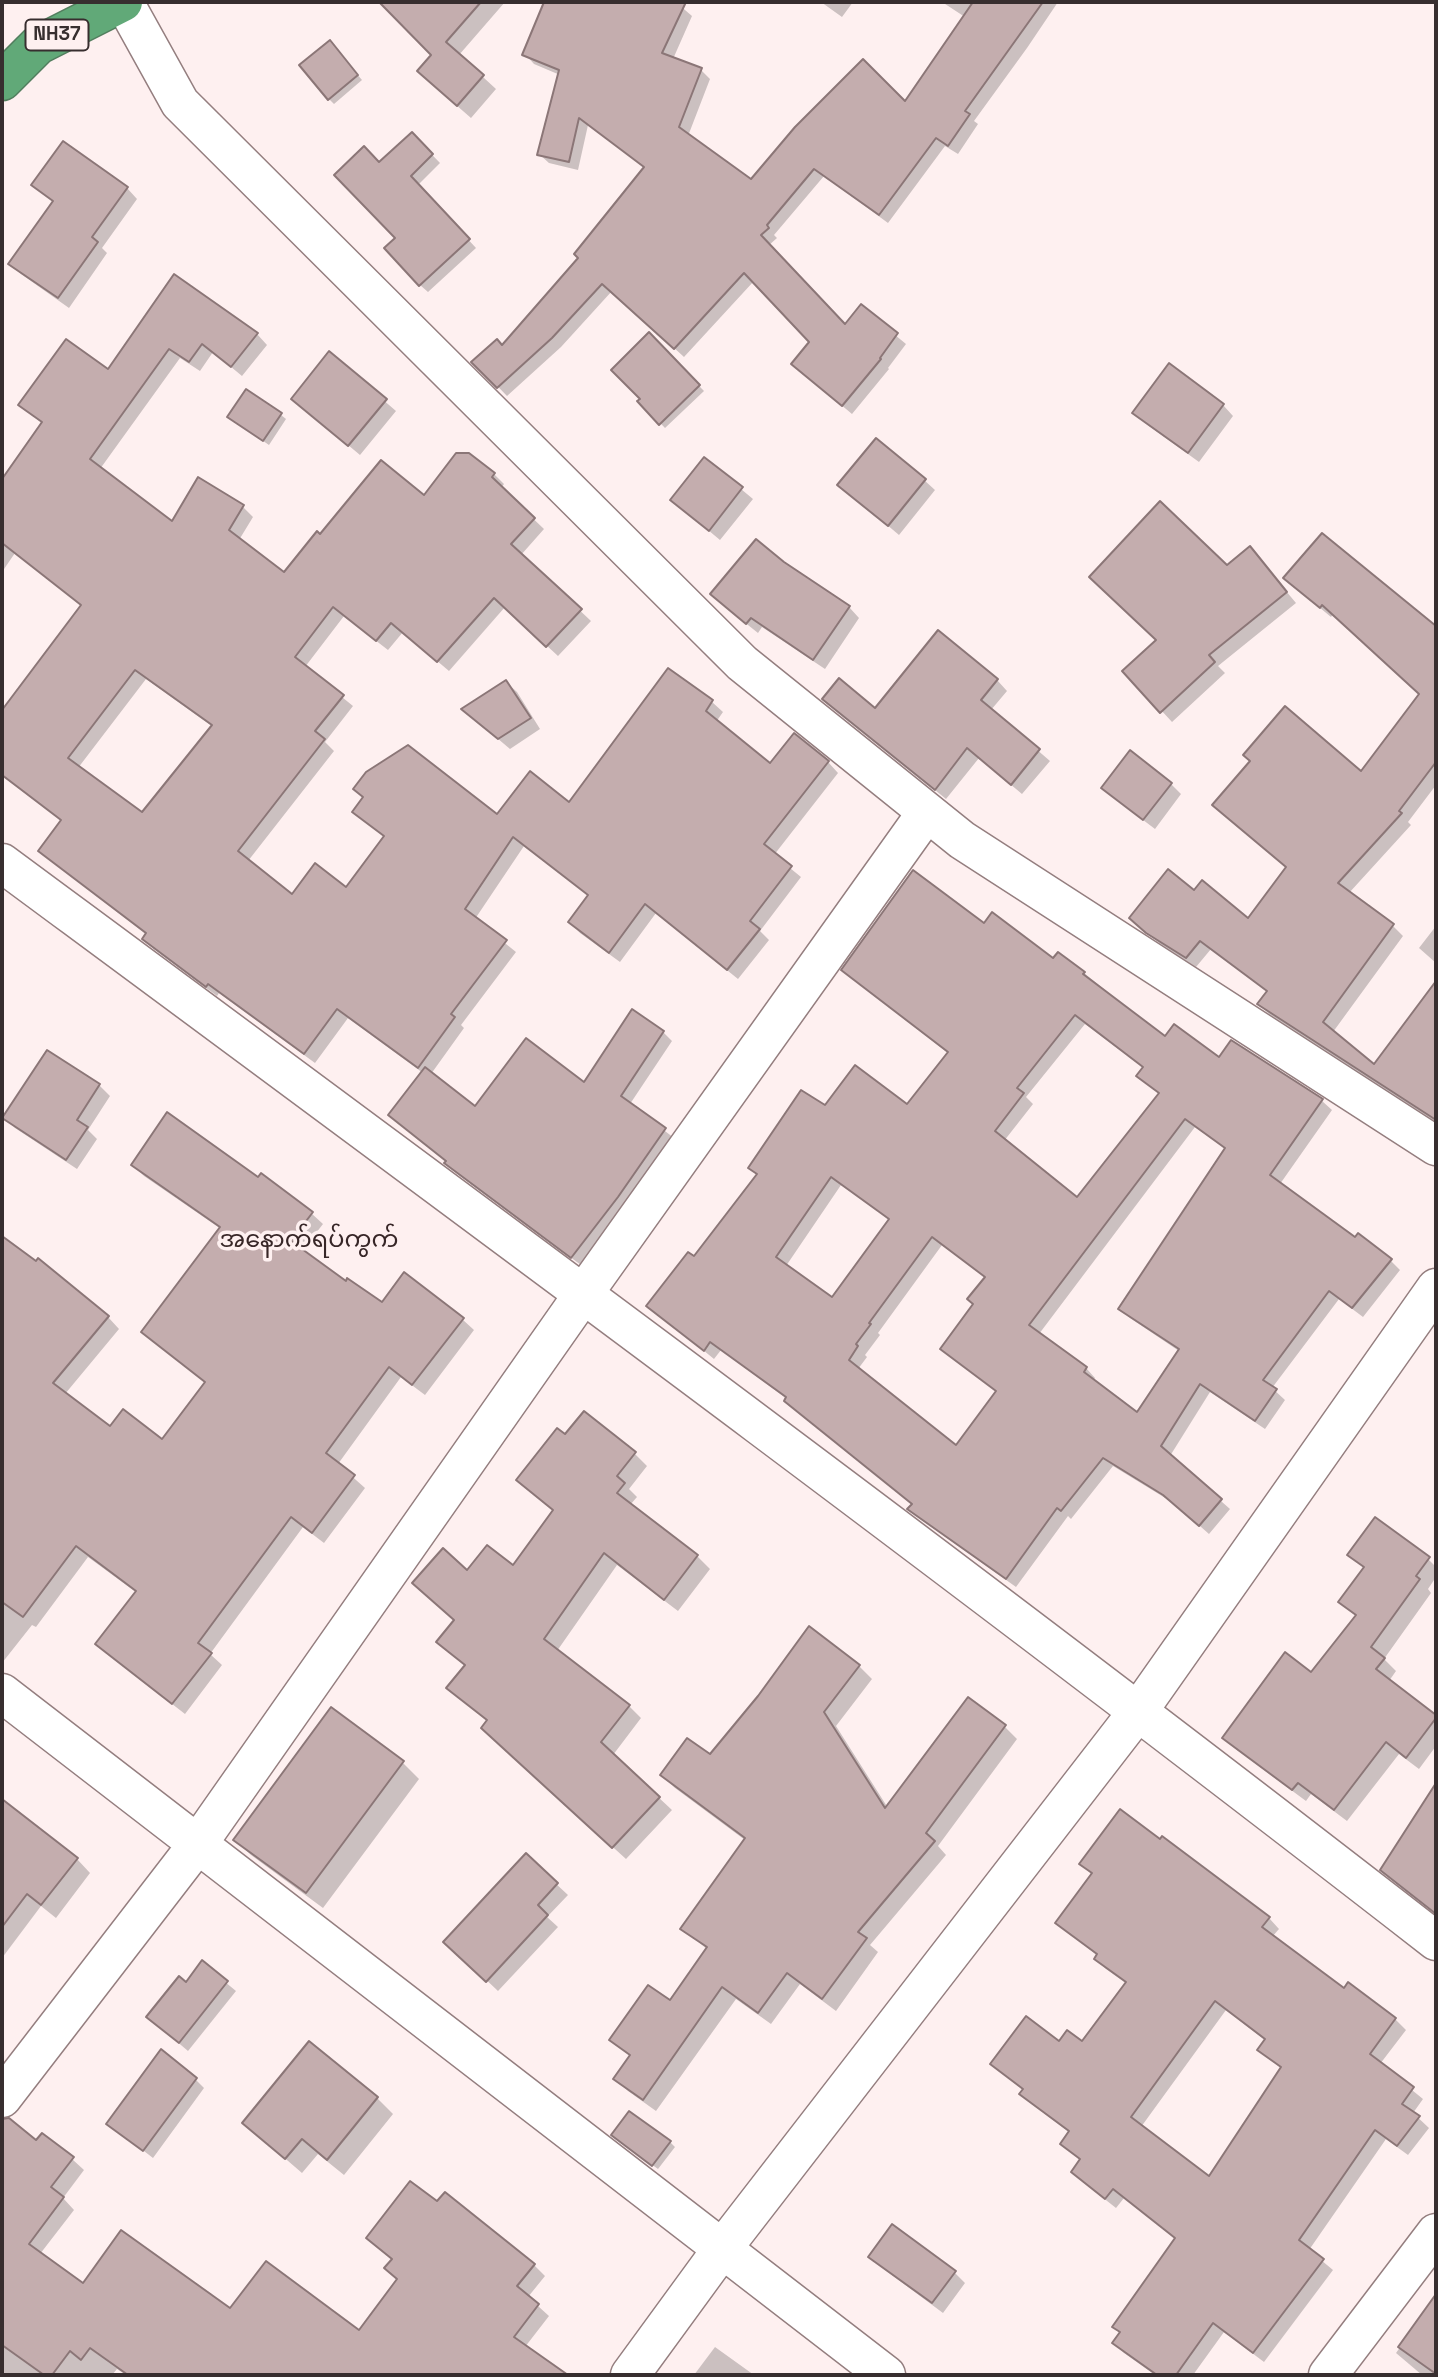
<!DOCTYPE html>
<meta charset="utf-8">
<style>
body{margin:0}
#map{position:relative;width:1438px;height:2377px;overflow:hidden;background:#fef0f0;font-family:"Space Grotesk",sans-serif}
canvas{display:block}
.frame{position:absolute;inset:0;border:4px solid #372e2f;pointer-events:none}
</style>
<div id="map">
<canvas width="1438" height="2377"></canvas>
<div class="frame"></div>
</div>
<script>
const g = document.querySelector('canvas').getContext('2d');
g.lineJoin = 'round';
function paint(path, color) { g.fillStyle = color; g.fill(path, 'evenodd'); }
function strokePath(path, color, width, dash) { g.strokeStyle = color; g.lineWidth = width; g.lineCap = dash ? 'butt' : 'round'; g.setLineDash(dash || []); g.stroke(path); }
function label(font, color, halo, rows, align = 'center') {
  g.font = font + ' "Space Grotesk","Noto Sans Myanmar",sans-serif'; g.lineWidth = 7; g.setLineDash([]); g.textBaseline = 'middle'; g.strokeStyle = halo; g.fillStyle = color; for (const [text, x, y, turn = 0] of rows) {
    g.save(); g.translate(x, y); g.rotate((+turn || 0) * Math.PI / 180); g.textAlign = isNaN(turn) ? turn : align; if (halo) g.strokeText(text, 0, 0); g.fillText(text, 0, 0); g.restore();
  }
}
const shadow = new Path2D(`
 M381,2h124l-46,53 37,34 -25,29 -39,-34 1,-29z
 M546,2h133l-1,2 14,12 -19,43 28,11 9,9 -22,57 63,46 155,-79 59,-86 -23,-15h116l-31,46 -53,73 4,3 -20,30 -13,-8 -57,77 -64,-47 -50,59 3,3 -9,8 77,81 16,-20 45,37 -18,24 1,1 -37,45 -49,-41 8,-31 -57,-61 -70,76 -72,-66 -51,56 -54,49 -33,-34 28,-15 79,-89 64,-90 -57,-43 -10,45 -29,-7 -10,-9 21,-79 -26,-11 -9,-10z
 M821,2h32l-11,15z
 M334,47l28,33 -28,24 -5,-5z
 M412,134l28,29 -22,22 58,63 -48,44 -8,-7 -40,-121z
 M34,185l93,3 10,11 -35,49 5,5 -38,55 -48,-34 -10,-10 43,-62z
 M175,276l82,58 10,11 -25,31 -29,-24 -13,19 -20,-13 -80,111 72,55 71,-17 10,10 -14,23 45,34 37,-38 173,-62 10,10 -3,4 43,41 -23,26 70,66 -33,35 -53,-49 -56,64 -46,-39 -15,18 -44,-34 -39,51 48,39 -28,36 9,9 -86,110 44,35 54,-7 39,-52 -31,-26 143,5 73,-12 99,-133 43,31 11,10 -7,10 55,43 57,-3 10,11 -64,82 27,22 -41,54 9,9 -31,39 -82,-66 -36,49 -40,-29 -10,-11 19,-26 -65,-50 -49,73 41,33 -55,73 3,3 -33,46 44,34 109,-23 79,-53 9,9 -42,63 44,34 -93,127 -126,-93 -8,-10 -57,-47 33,-42 -75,-55 -33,45 -96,-70 -2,3 -63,-47 -10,-10 3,-4 -96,-74 -11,-10 22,-30 -60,-45v-63l80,-107 -67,-53 -13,19v-90l41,-58 -23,-19 88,-34zM146,679l67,48 -71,88 -64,-47z
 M649,335l55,56 -39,37 -26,-27 3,-2z
 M330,354l66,57 -36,44 -67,-56z
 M1223,405l10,11 -34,46 -54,-39 -10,-10z
 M281,415l5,4 -17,26 -35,-24z
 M705,459l48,40 -33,41 -48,-40z
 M924,480l11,10 -36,45 -59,-50z
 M1322,535l114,94v156l-28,37 3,3 -62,68 44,33 10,10 -70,96 41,34 62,-82v138l-167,-108 -10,-10 9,-12 -57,-43 -15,18 -37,-24 -18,-15 53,-36 54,28 173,-225 -88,-81 -2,3 -35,-29z
 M1250,548l46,55 -78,63 7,7 -53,49 -47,-51 33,-31 69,-73z
 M783,564l66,43 10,11 -34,51 -63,-42 -4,6 -35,-28z
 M997,680l10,11 -16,19 59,51 -28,33 -43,-36 -33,41 -122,-100 51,12z
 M506,682l11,10 23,37 -30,20 -46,-39z
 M1171,784l10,10 -26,35 -41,-31z
 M984,926l100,47 82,66 53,20 13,-17 90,59 10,9 -52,74 75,56 35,20 10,10 -37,47 -24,-18 -67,89 13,12 -20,29 -55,-37 -40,64 60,53 -21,25 -34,-30 -62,-38 -42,53 -3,-3 -52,71 -97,-69 -10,-9 4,-4 -126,-106 -66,-49 -7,9 -65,-53 46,-47 63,-84 -8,-7 75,-60 83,-1 41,-53 -106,-84zM1085,1024l59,44 -5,8 22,19 -84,105 -73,-59 29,-37 -7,-7zM1195,1127l31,22 -106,160 10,9 49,33 -42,63 -44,-33 2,-3 -9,-10 -47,-34zM841,1185l49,35 -58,79 -46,-33zM942,1245l44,33 -11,27 -33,43 55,44 -41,55 -98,-78 9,-12 -2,-2 15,-20 -2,-2z
 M1436,926v37l-17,-15z
 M99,1085l11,11 -22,34 9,9 -20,30 -62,-41 -10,-10z
 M133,1165l125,14 53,34 12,11 -21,27 44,32 36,21 80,15 12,11 -49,65 -24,-18 -63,87 27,24 -41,55 -21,-16 -93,127 12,11 -37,49 -76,-59 -11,-11 39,-51 -49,-36 -52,70 -4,-2 -30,38v-137l17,-24 -17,-14v-250l106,79 11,12 -54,65 46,34 51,13 44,-58 -63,-51 78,-103 -77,-53z
 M565,1436l69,17 13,13 -18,23 8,8 -7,8 67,51 13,13 -32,42 -61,-46 -60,86 72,55 12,12 -28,37 59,55 -46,49 -131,-119 -7,-18 -40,-34 18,-22 -28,-24 18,-22 12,-48 45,-5 42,-55 -37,-32z
 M1350,1555l78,4 8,8v10l-8,12 3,4 -47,66 12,12 -7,10 47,36v29l-17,23 -20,-15 -52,67 -36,-27 -5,7 -69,-51 -13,-13 88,-63 45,-57 -17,-15 25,-33z
 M859,1666l13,13 -36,47 52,82 116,-82 13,13 -79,107 8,9 -76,90 8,7 -42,59 -36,-27 -29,40 -35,-25 -80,112 -28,-20 -12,-12 15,-22 -20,-17 59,-37 38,-53 -25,-21 62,-89 -70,-52 -13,-13 49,-18z
 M332,1710l71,53 16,16 -96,129 -72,-53 -16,-15z
 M1431,1794l5,3v116l-45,-35z
 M2,1802l75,57 13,14 -34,45 -15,-12 -39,52z
 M526,1856l42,39 -21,22 11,10 -60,64 -52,-49z
 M1082,1864l187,54 10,11 -7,8 72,53 4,-5 47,34 11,11 -26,34 43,35 -10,14 16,15 -21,27 -22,-16 -77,111 24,20 -69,92 -40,-30 -31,43h-38l-31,-22 -10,-10 7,-9 -7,-7 62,-88 -52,-41 -8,10 -33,-26 -10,-10 8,-11 -19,-17 8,-11 -38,-29 -10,-10 2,-3 -32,-27 67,-21h23l45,-59 -21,-15 -10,-10 2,-3 -41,-33 35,-48zM1226,2010l40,31 -7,9 23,19 -72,109 -69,-51z
 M202,1963l34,28 -48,60 -40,-34 38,-33z
 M309,2043l68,55 16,16 -49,61 -26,-21 -16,19 -58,-50z
 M196,2080l8,8 -51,70 -44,-34z
 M13,2124l24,19 35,16 12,11 -21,28 11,12 -34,44 44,32 275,47 40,-53 -6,-20 -25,-22 70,-34 96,61 11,11 -17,21 21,19 -24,31 27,22 -5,6h-421l-9,-6 -5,6h-110v-237z
 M618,2140l52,2 5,5 -17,22z
 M870,2257l85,16 10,10 -22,30 -62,-46z
 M1436,2297v78h-14l-26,-22z
 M715,2347l39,28h-60z`);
const building = new Path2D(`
 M379,2h102l-35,40 38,33 -27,31 -40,-35 14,-16z
 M544,2h142l-24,51 40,15 -23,59 72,52 44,-52 68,-68 42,42 68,-99h70l-78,109 5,3 -22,32 -12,-8 -57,77 -65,-46 -47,56 2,3 -8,7 84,89 16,-20 37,29 -18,25 1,1 -39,47 -51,-42 18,-22 -65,-69 -70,76 -72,-65 -50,54 -55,50 -26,-26 26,-23 5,6 76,-87 -4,-4 70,-87 -65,-49 -10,44 -32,-7 22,-85 -37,-15z
 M330,40l28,35 -30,25 -29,-35z
 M412,132l21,22 -22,22 59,63 -51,47 -35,-38 11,-10 -61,-63 30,-29 15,16z
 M63,141l65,46 -36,50 6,5 -40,56 -50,-34 45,-63 -22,-16z
 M174,274l84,59 -27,34 -29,-23 -13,18 -20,-13 -79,110 82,62 26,-44 46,28 -15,25 55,42 33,-41 3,3 61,-74 43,35 32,-42h13l26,20 -3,4 43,41 -24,26 71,65 -36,38 -52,-49 -57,64 -46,-39 -15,18 -43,-34 -38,50 49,38 -29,36 10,8 -87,112 54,43 23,-31 31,24 38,-51 -32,-24 11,-15 -10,-8 13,-17 42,-27 89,69 33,-43 39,31 99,-134 45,32 -7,11 64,52 24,-30 35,28 -65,83 28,22 -42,55 10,8 -33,41 -82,-66 -36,49 -41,-31 20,-27 -75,-58 -48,72 42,31 -56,74 4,3 -37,51 -81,-59 -33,45 -96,-70 -2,3 -64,-48 4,-6 -108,-82 23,-31 -59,-45v-65l79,-105 -79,-62v-64l40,-57 -24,-17 48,-66 42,30zM135,670l77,55 -70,87 -74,-54z
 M649,332l51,53 -41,40 -22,-24 3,-2 -29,-29z
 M329,351l58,48 -39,47 -57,-47z
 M1169,363l55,41 -36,49 -56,-40z
 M246,389l36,24 -19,28 -36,-24z
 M876,438l50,41 -38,47 -51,-41z
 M704,457l39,30 -34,44 -39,-31z
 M1160,501l67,64 23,-19 37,46 -78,63 6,7 -55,51 -38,-42 34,-31 -67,-63z
 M1322,533l114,93v136l-37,49 3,2 -64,70 56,41 -71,98 51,42 62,-83v139l-179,-116 10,-13 -67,-50 -14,17 -40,-25 -17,-15 39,-49 26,21 8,-10 46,38 38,-51 -74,-62 38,-44 -7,-6 42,-49 76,65 58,-77 -97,-89 -2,3 -37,-30z
 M756,539l28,23 66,44 -37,54 -62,-42 -5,6 -36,-30z
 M938,630l60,49 -17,21 59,49 -29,36 -44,-37 -32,42 -113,-91 17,-21 36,30z
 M506,680l25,38 -33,21 -37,-30z
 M1130,750l42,33 -29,37 -42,-32z
 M913,870l71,53 8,-11 61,46 5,-6 27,20 -2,2 82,62 9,-12 45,33 12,-17 92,59 -53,76 85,62 3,-4 34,26 -40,49 -23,-17 -66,89 14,9 -22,32 -55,-37 -39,62 61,53 -23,27 -36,-31 -60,-37 -42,53 -4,-3 -51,71 -99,-70 5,-5 -128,-103 2,-4 -76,-55 -6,9 -58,-45 42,-54 6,4 63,-82 -9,-6 53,-78 24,15 30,-40 52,39 41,-52 -107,-82zM1075,1015l68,52 -7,9 23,17 -82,104 -82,-66 29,-38 -7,-5zM1185,1119l40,29 -107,161 61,40 -42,63 -53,-40 3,-5 -58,-42zM831,1177l58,42 -57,78 -56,-40zM932,1237l53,40 -18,22 6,5 -33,45 56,42 -40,54 -107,-85 9,-14 -2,-2 15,-20 -2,-1z
 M632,1009l32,22 -43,65 45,32 -48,69 -47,61 -127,-95 2,-2 -58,-46 37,-48 50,39 51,-68 58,44z
 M47,1050l53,34 -23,36 11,7 -22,33 -64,-42z
 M167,1112l91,65 3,-4 52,39 -22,29 55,40 1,-3 35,24 22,-30 60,46 -52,67 -23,-18 -63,86 29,22 -43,58 -21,-16 -93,126 14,10 -40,51 -77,-60 41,-53 -60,-45 -53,71 -21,-15v-366l34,25 2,-3 71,58 -56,67 57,43 13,-17 39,30 43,-57 -64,-50 79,-105 -89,-62z
 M584,1411l52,41 -19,24 8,7 -8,10 81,62 -34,45 -60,-47 -60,86 86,66 -29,37 59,55 -48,51 -131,-120 6,-8 -41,-32 19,-23 -29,-23 18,-22 -42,-37 31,-35 24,22 20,-25 26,20 40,-55 -37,-30 41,-52 8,6z
 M1375,1517l55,40 -14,19 4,3 -49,68 14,11 -9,11 60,46v3l-30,40 -20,-16 -52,68 -36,-27 -6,7 -70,-52 63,-86 26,20 45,-57 -18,-13 26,-35 -17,-12z
 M809,1626l51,39 -36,47 61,96 83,-111 38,28 -80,108 9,8 -77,91 9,6 -45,61 -35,-26 -29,40 -36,-26 -79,113 -30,-21 17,-24 -21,-15 39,-55 22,15 37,-53 -27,-18 65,-91 -85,-63 27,-37 23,16 48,-58z
 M331,1707l73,54 -98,132 -73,-53z
 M1436,1783v131l-56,-44z
 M2,1799l76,59 -37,47 -14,-11 -25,33z
 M1120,1809l40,30 2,-3 108,81 -8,10 82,61 4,-6 48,36 -26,36 44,33 -12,17 18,12 -23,30 -22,-16 -76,110 25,19 -71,94 -40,-30 -37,52h-19l-45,-32 8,-11 -8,-5 63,-89 -62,-49 -8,10 -34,-27 9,-13 -20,-15 9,-13 -50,-37 4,-5 -33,-25 36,-48 33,25 8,-11 15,11 44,-59 -32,-23 3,-5 -42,-31 37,-50 -13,-9zM1215,2001l50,38 -8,11 24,17 -72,109 -78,-59z
 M526,1853l32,30 -20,22 10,10 -62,67 -43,-40z
 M202,1960l26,21 -49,62 -33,-26 33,-41 7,6z
 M309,2041l69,56 -51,63 -25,-21 -17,20 -43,-36z
 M161,2049l36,29 -54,73 -37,-27z
 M629,2111l42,30 -19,25 -41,-31z
 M9,2118l27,22 6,-7 32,24 -23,30 13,10 -35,47 54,39 38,-53 109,78 36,-47 93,69 38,-51 -13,-11 8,-9 -26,-21 44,-57 27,20 8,-9 90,72 -18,22 22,18 -25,33 54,38h-440l-38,-27 -9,12 -11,-9 -18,24h-8l-42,-30v-226z
 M892,2224l64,47 -24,32 -64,-46z
 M1436,2294v80l-38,-27z`);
const minor = new Path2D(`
 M124,2l56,101 562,560 220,177 474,306
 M2,863c481,356 962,711 1434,1078
 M2,1693l884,682
 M2,2098l195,-253 387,-552 343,-481
 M630,2375l92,-126 417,-539 297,-422
 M1328,2375l108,-142`);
const highway = new Path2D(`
 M2,81l36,-36 85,-43`);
const shields = [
 [57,35,63]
];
const shieldNames = [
 ["NH37",57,35]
];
const quarterNames = [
 ["အနောက်ရပ်ကွက်",309,1240]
];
paint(shadow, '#0003');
paint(building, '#c4adae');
strokePath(building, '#8b7677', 2);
strokePath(minor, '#947e7f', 41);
strokePath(highway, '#527e5e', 41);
strokePath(minor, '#fff', 38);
strokePath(highway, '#61a978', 38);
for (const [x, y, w] of shields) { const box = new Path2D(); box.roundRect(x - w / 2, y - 15.5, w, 31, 5); g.fillStyle = '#fef0f0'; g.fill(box); strokePath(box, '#372e2f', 2); }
label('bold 19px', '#372e2f', null, shieldNames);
label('24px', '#372627', '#fef0f0', quarterNames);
</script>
